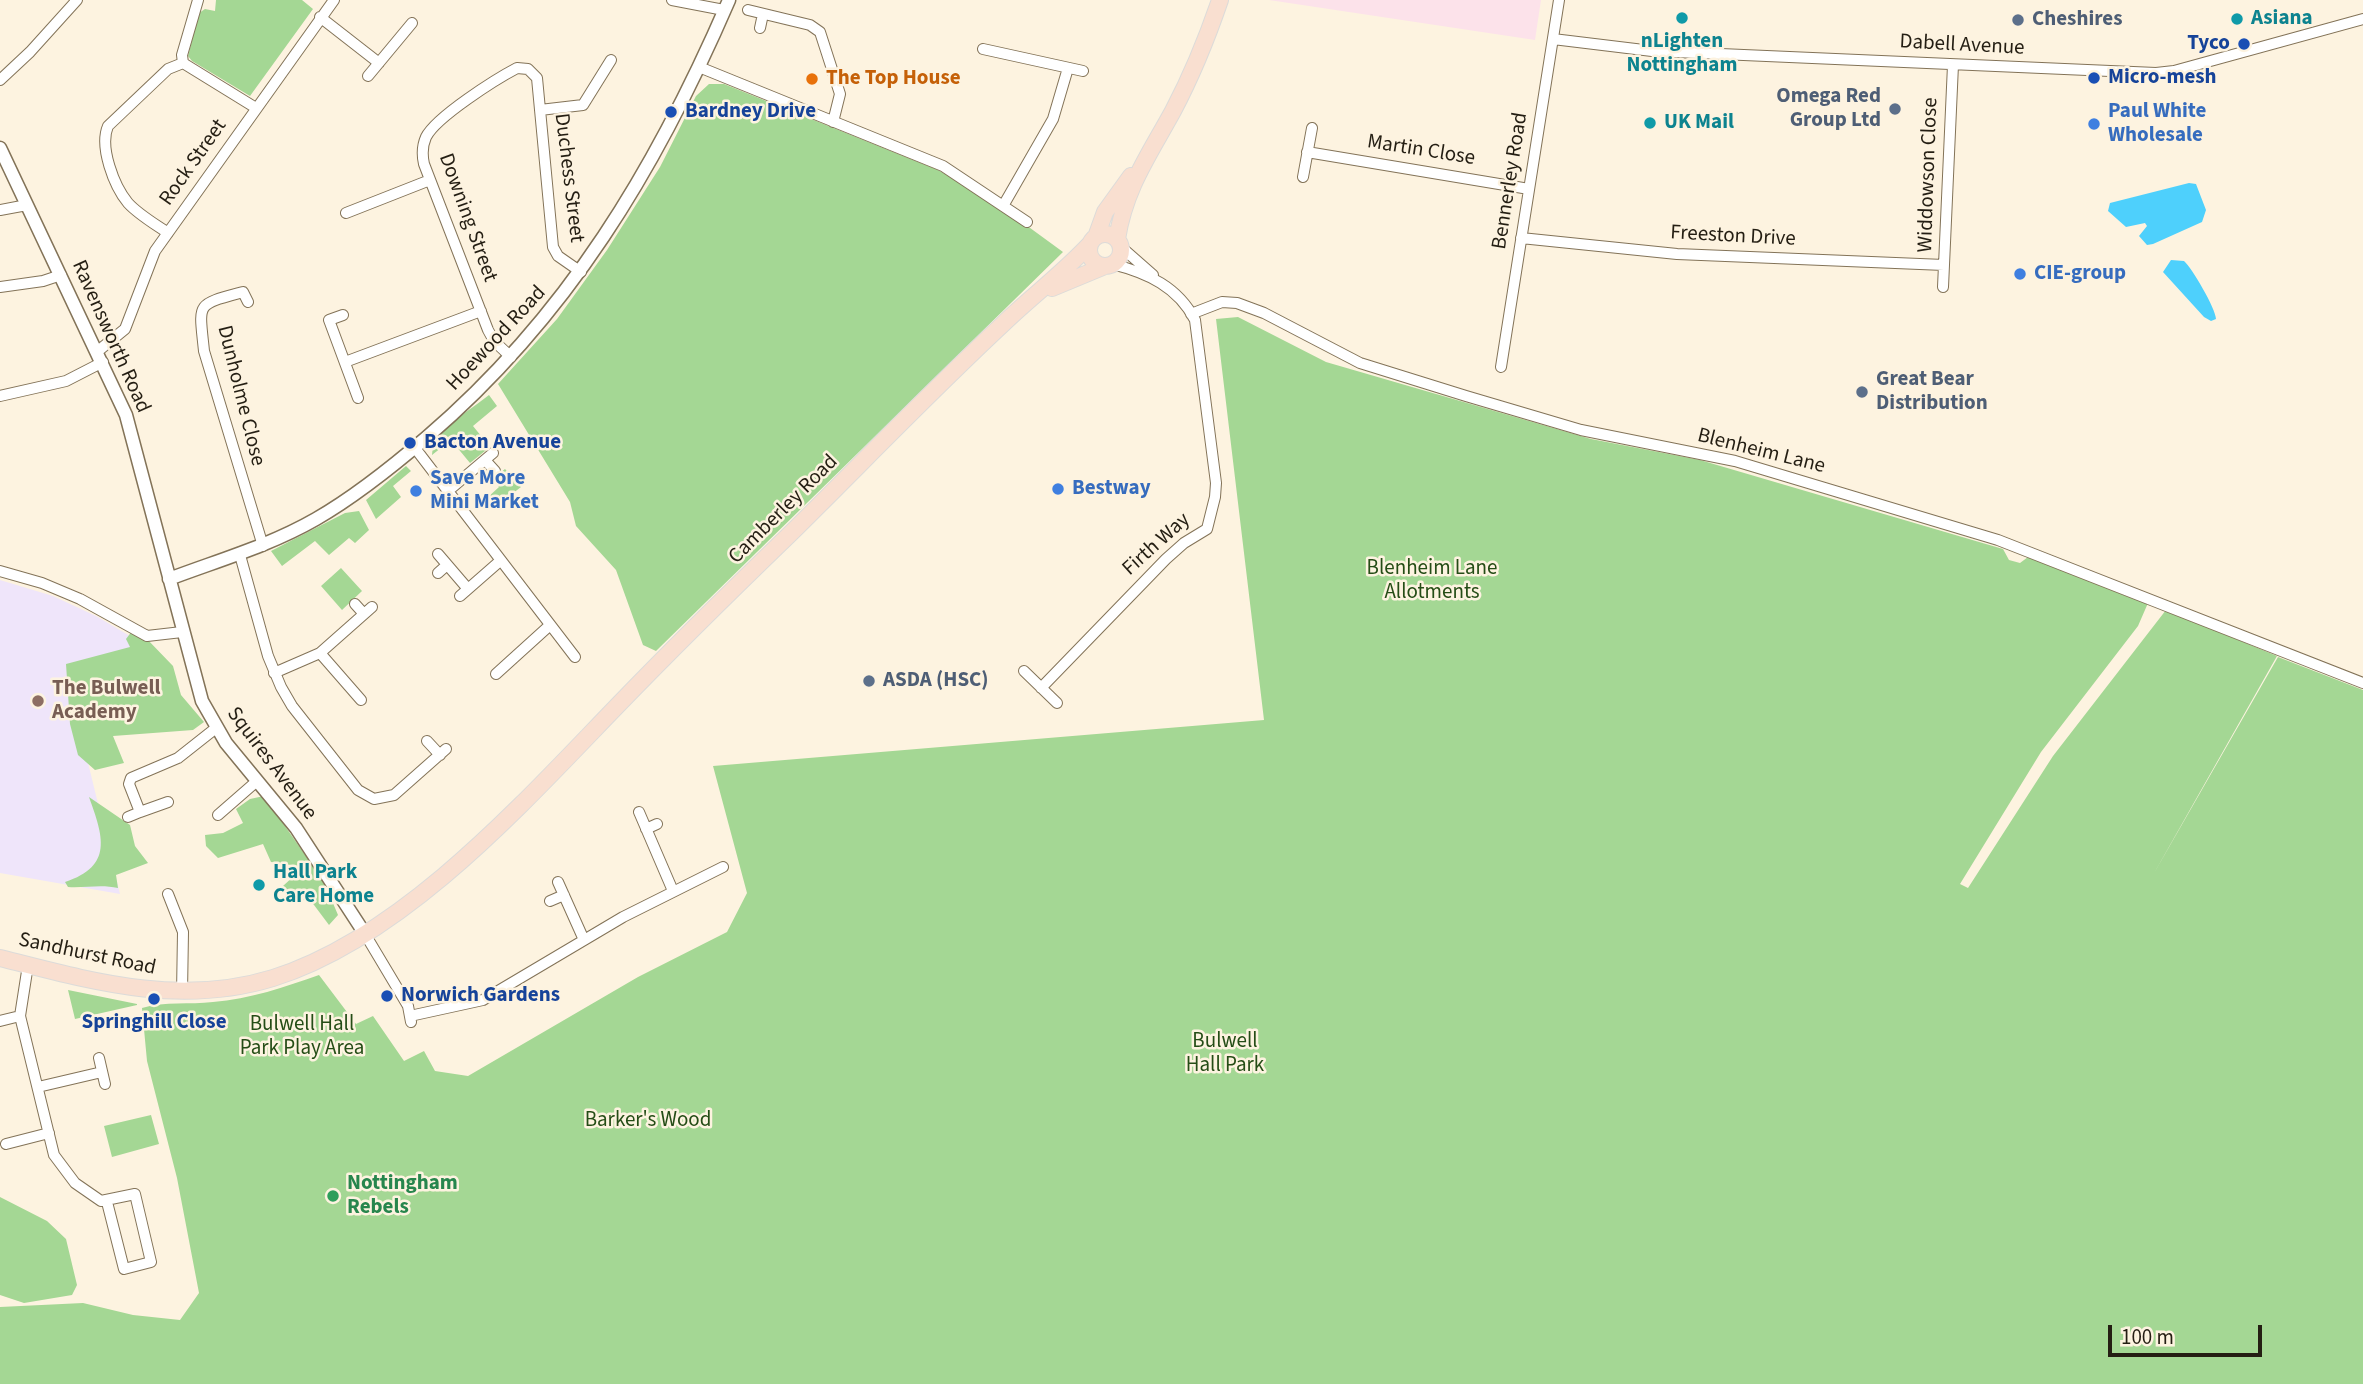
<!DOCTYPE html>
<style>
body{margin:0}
#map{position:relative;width:2363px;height:1384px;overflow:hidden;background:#fdf3e0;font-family:"Source Sans 3",sans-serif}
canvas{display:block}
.scale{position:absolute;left:2108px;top:1325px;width:154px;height:32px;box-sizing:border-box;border:4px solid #241e13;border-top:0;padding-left:9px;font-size:21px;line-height:24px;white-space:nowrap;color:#241e13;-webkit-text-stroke:5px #fdf3e0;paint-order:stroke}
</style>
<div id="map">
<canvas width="2363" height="1384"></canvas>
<div class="scale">100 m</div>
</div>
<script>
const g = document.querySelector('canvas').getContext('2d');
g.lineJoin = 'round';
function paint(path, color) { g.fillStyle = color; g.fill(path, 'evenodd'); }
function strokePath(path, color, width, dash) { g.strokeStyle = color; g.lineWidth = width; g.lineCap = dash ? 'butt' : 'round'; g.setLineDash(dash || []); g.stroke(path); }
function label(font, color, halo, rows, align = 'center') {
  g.font = font + ' "Source Sans 3",sans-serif'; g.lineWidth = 5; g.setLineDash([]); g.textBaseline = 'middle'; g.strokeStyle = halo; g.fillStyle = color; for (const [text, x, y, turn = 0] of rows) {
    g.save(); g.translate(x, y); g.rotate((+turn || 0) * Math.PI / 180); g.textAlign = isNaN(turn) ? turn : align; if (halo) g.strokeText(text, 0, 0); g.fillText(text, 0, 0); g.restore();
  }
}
const commercial = new Path2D(`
 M1269,0h272l-6,40z`);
const education = new Path2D(`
 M0,580l53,16 43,20 34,20 21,16 -69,86 38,156 -120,-21z`);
const green = new Path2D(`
 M216,0h86l11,9 -63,87 -58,-35 -4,-5 11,-43 6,-4 10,2z
 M709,84h15l214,86 62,36 63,46 -407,399 -13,-6 -27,-75 -40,-44 -6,-24 -72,-118 59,-65 50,-69 53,-83 36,-71z
 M1238,317l88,45 265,77 109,21 303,89 6,11 11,3 8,-6 120,46 -10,23 -97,126 -81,132 8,4 85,-132 113,-146 111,46 -124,219 125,-218 85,33v694h-2363v-77l83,-4 50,12 47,5 19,-27 -22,-115 -30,-117 -5,-53c24,-7 47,-3 71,-6 37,-3 72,-15 106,-27l37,49 17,-8 31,45 20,-10 11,20 33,5 170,-99 89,-45 20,-39 -34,-127 551,-46 -48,-401z
 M489,395l8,11 -24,20 17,21 -20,16 -19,-23 -19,15c1,-25 39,-45 57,-60z
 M406,466l5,5 -18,15 8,11 -25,22 -10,-19z
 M505,469l16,18 -26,20 -8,-9 12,-11 -6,-8z
 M359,511l10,19 -14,13 -6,-5 -20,17 -14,-14 -33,25 -11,-15 74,-38z
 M341,568l21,23 -20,19 -21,-24z
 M132,631l14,7 27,28 8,29 23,27 -11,8 -80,6 11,27 -29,7 -17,-15 -8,-31 -4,-60 64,-17 -4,-8z
 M264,796l60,86 14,33 -9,10 -18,-24 -16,-2 -12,-13 12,-11 -4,-10 -20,-3 -8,-18 -45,14 -12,-12 -1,-11 18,-2 20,-10 -7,-14 14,-10z
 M89,797l41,28 5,21 13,17 -32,12 2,13c-17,-4 -32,0 -50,-1l-3,-5c49,-16 38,-46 24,-85z
 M68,990l69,14v1l-62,14z
 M151,1115l8,29 -47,13 -8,-31z
 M0,1197l47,24 19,18 11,46 -5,10 -48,8 -24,-8z`);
const water = new Path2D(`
 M2189,183l7,1 10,26 -4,12 -49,22 -6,1 -8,-9 8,-10 -2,-3 -19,4 -18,-16 2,-8z
 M2171,260l13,1c8,7 32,48 32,58l-5,2 -7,-4 -41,-45z`);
const minor = new Path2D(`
 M672,0l52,10
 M748,10l62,15 10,7 20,62 -7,28
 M320,17l59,46
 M760,28l3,-14
 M1553,39l99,12 504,22 18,-2 189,-52
 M983,49l100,22
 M183,63l-1,-8 16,-55
 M699,67l244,99 84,56
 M368,76l44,-53
 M0,80l30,-28 47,-52
 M540,110l43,-5 28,-45
 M1307,152l222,37
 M1303,177l9,-49
 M1003,206l50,-87 15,-51
 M0,210l27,-5
 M346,213l84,-33
 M168,233c-13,-9 -29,-18 -40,-30 -14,-17 -29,-56 -20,-77l60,-57 15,-6 73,45
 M1521,238l156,16 267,11
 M1120,246l33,29
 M0,287l43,-6 18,-6
 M1943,287l10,-222
 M248,302l-5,-10c-48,13 -44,10 -39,59l59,195
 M1191,314l31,-12 15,1 27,10 96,50 106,33 115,34 154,31 263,79 365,143
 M343,315l-14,5 29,78
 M98,351l27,-22 30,-78 179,-251
 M511,357l-17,-16 -6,-11 -64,-166c-2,-9 -2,-18 2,-27 10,-20 70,-58 91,-69l11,1 9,9 16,169 5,9 23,16
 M345,362l136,-51
 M1501,367l58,-367
 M0,396l66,-15 37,-19
 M415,448l160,209
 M485,460l10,11
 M448,491l45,-38
 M438,554l30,35
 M240,555l28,101 13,31 11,19 66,84 16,9 20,-4 52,-46
 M0,571l42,12 38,16 67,37 35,-4
 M438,573l9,-8
 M460,596l40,-35
 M355,604l9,10
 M320,653l41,47
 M1024,671l33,32
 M274,673l46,-20 52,-46
 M496,674l53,-48
 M1041,688l125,-129 18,-16 23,-14 8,-32 1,-14 -21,-163c-17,-33 -47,-47 -83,-56
 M427,741l13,14
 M168,802l-28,10 -11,-28 2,-6 47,-20 38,-30
 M639,812l34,79
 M218,815l39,-34
 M128,817l12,-5
 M646,829l11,-5
 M558,882l26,58
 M168,894l15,38 -1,61
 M550,901l14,-6
 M365,934l43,72 3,16
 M28,965l-8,51 34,139 21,28 26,18 34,-7 16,68 -27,7 -17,-67
 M410,1016l73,-16 140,-83 100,-50
 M0,1021l20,-5
 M99,1058l6,26
 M38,1087l64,-15
 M6,1144l43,-11`);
const tertiary = new Path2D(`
 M0,148l126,267 76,286 24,42 70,85 69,106
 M169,579c50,-19 100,-33 147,-60 40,-23 76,-52 111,-82 141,-121 229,-268 302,-437`);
const primary = new Path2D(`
 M1089 250a16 16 0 1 1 32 0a16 16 0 1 1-32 0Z
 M1096,237l9,-25 26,-36
 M1117,239c8,-51 32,-84 56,-128 19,-36 34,-73 47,-111
 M1052,288l53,-22
 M0,958c91,23 179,49 273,20 131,-41 251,-176 345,-273 56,-58 114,-115 172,-171 71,-70 140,-142 213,-210 28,-27 60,-51 87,-80`);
const markers = [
 [1682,18,7,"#0f9aa8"],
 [2237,19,7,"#0f9aa8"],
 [2018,20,7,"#5c6f8a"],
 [2244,44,7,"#1a4fb4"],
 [2094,78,7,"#1a4fb4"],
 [812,79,7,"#e8710a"],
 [1895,109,7,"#5c6f8a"],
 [671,112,7,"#1a4fb4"],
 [1650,123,7,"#0f9aa8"],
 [2094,124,7,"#3f7fe0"],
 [2020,274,7,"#3f7fe0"],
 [1862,392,7,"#5c6f8a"],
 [410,443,7,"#1a4fb4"],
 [1058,489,7,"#3f7fe0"],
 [416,491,7,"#3f7fe0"],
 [869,681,7,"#5c6f8a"],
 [38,701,7,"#8d6e63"],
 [259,885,7,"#0f9aa8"],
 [387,996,7,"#1a4fb4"],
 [154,999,7,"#1a4fb4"],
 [333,1196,7,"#2e9e5b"]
];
const cultureNames = [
 ["Asiana",2251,19],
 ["nLighten",1682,42,"center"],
 ["Nottingham",1682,66,"center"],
 ["UK Mail",1664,123],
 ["Hall Park",273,873],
 ["Care Home",273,897]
];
const serviceNames = [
 ["Cheshires",2032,20],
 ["Omega Red",1881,97,"right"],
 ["Group Ltd",1881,121,"right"],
 ["Great Bear",1876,380],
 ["Distribution",1876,404],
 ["ASDA (HSC)",883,681]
];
const transitNames = [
 ["Tyco",2230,44,"right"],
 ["Micro-mesh",2108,78],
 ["Bardney Drive",685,112],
 ["Bacton Avenue",424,443],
 ["Norwich Gardens",401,996],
 ["Springhill Close",154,1023,"center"]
];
const streetNames = [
 ["Dabell Avenue",1962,46,3],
 ["Martin Close",1421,151,9],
 ["Rock Street",194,163,-55],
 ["Widdowson Close",1929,175,-88],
 ["Duchess Street",568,178,83],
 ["Bennerley Road",1511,181,-81],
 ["Downing Street",467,218,70],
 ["Freeston Drive",1733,237,3],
 ["Ravensworth Road",110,337,66],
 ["Hoewood Road",497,339,-47],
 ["Dunholme Close",240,396,76],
 ["Blenheim Lane",1761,452,14],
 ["Camberley Road",784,510,-45],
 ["Firth Way",1157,545,-42],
 ["Squires Avenue",271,764,53],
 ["Sandhurst Road",87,955,12]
];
const foodNames = [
 ["The Top House",826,79]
];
const shopNames = [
 ["Paul White",2108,112],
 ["Wholesale",2108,136],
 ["CIE-group",2034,274],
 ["Save More",430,479],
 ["Mini Market",430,503],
 ["Bestway",1072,489]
];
const parkNames = [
 ["Blenheim Lane",1432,569],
 ["Allotments",1432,593],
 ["Bulwell Hall",302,1025],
 ["Park Play Area",302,1049],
 ["Bulwell",1225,1042],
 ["Hall Park",1225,1066],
 ["Barker's Wood",648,1121]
];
const educationNames = [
 ["The Bulwell",52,689],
 ["Academy",52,713]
];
const leisureNames = [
 ["Nottingham",347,1184],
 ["Rebels",347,1208]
];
paint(commercial, '#fce2ea');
paint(education, '#efe5fa');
paint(green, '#a4d794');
paint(water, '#4ed0fc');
strokePath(minor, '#837358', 12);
strokePath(tertiary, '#837358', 15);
strokePath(primary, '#dcdbd9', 18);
strokePath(minor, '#fff', 10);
strokePath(tertiary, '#fff', 12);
strokePath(primary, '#f9dfd0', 16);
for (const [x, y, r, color] of markers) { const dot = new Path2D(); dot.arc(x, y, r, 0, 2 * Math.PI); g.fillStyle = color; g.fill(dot); strokePath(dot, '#fdf3e0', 2.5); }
label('bold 21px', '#0d838f', '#fdf3e0', cultureNames, 'left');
label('bold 21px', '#4e5e75', '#fdf3e0', serviceNames, 'left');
label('bold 21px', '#164399', '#fdf3e0', transitNames, 'left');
label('21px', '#241e13', '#fdf3e0', streetNames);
label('bold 21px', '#c56008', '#fdf3e0', foodNames, 'left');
label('bold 21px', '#366cbe', '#fdf3e0', shopNames, 'left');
label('21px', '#254d16', '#fdf3e0', parkNames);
label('bold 21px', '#785e54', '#fdf3e0', educationNames, 'left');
label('bold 21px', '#27864d', '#fdf3e0', leisureNames, 'left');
</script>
